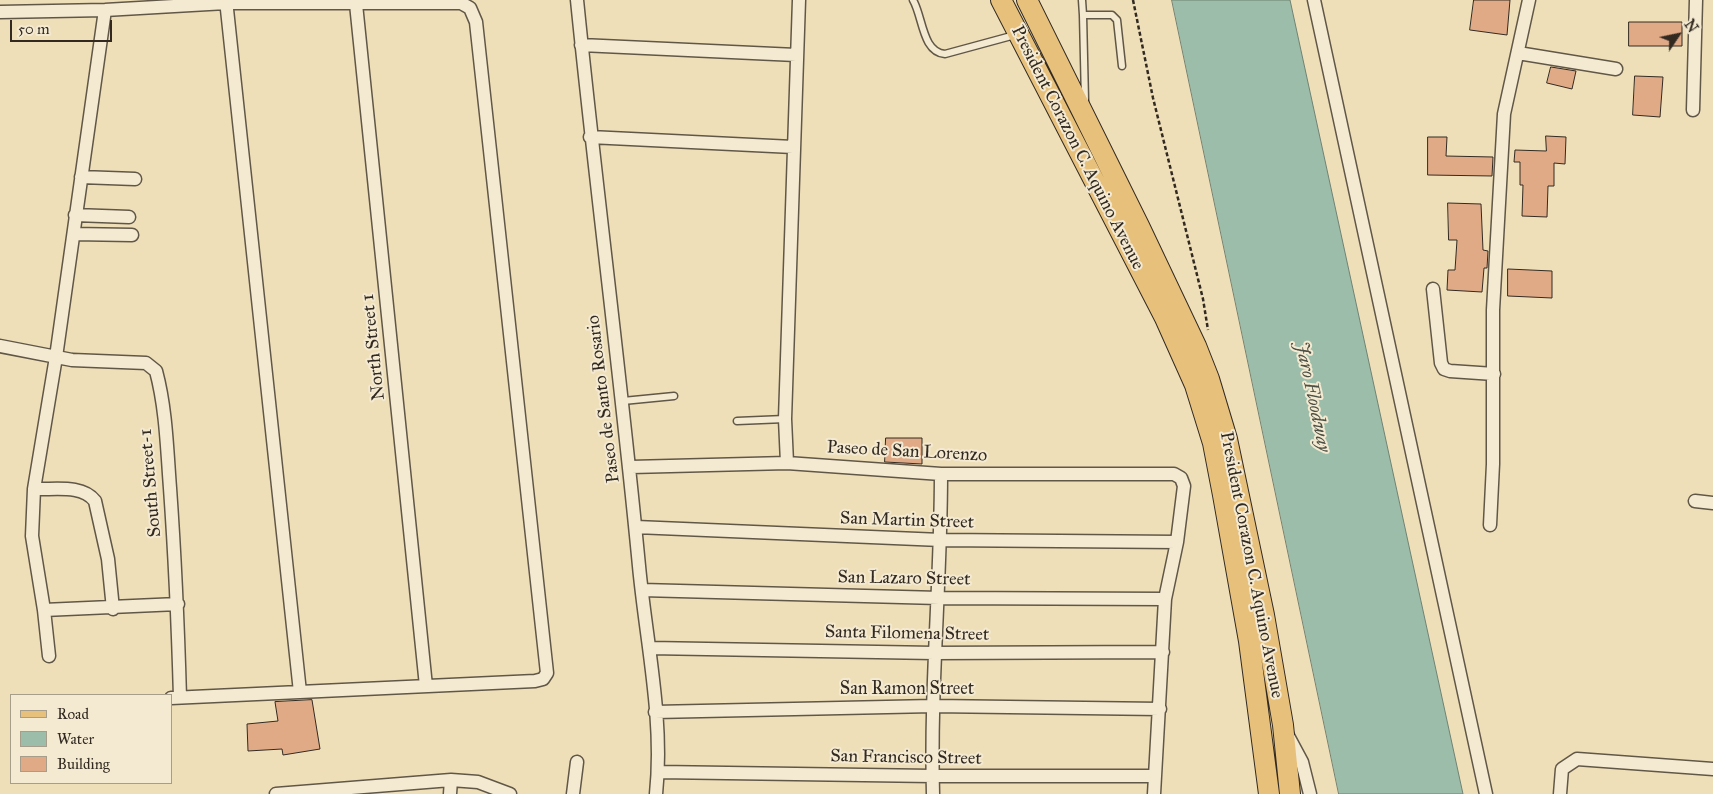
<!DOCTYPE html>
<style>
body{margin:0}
#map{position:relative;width:1713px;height:794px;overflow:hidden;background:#eedfb9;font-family:"IM FELL Great Primer",serif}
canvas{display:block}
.legend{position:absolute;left:10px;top:694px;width:162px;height:90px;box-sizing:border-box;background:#f4ead2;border:1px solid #a69d8b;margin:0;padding:6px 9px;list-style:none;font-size:15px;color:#322a21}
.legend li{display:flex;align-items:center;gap:10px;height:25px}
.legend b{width:25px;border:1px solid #a69d8b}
.north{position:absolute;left:1653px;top:10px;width:50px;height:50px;-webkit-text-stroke:4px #f4ead2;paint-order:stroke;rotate:56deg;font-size:14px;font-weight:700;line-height:20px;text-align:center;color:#322a21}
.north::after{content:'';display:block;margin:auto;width:18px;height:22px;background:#322a21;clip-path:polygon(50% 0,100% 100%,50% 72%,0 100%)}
.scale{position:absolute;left:10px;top:20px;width:102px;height:22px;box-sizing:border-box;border:2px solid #322a21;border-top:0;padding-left:6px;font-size:15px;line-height:18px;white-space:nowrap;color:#322a21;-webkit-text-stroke:4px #f4ead2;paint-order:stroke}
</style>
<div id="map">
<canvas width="1713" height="794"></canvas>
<ul class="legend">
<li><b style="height:6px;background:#e7c07c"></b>Road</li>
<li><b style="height:14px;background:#9bbda9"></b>Water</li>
<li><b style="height:14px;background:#e1aa87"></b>Building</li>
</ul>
<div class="north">N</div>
<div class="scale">50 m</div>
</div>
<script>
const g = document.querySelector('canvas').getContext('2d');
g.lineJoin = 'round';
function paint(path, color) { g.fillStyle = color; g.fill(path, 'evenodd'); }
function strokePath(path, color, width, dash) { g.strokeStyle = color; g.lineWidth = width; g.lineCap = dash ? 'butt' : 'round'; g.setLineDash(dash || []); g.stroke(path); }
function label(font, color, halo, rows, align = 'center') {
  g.font = font + ' "IM FELL Great Primer",serif'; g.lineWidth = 4; g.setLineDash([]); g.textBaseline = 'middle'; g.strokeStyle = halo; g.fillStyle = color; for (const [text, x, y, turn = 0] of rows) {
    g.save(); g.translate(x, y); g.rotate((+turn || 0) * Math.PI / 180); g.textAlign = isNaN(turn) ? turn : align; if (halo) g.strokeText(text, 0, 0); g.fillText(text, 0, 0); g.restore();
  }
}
const water = new Path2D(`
 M1172,0h118l173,794h-124z`);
const building = new Path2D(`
 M1474,0h36l-3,35 -37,-5z
 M1629,22h53v24h-53z
 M1551,67l25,4 -4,18 -25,-6z
 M1635,76l28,1 -3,40 -27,-2z
 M1546,136l20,1 -1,27 -11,-1v23h-6l-1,31 -25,-1 1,-31h-3v-23h-6l1,-12 31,1z
 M1428,137h19l-1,19 47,1 -1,19 -64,-1z
 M1448,203l33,1 2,46 5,1 -1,17h-3l-2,24 -35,-2 1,-20h7l2,-30h-8z
 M1508,269l44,2v27l-44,-2z
 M886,438h36v26l-37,-2z
 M312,700l8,49 -37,6 -1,-6 -34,2 -1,-27 31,-3 -3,-19z`);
const path = new Path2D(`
 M1133,0l20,98 50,201 5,31`);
const lane = new Path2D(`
 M913,0c10,17 9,52 32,54l70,-19
 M1082,0l1,15
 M1085,101l-2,-86h29l5,5 5,46
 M623,401l51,-5
 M737,421l48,-2`);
const street = new Path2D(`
 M226,0l74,692
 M577,0c19,189 44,377 62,566 7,75 25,153 17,228
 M1314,0l172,794
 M356,4l70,682
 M0,12l105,-2 121,-7h235l9,5 6,14 71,651 -4,6 -8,2 -364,17
 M581,45l215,10
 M1518,53l98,16
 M1693,110l3,-110
 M590,137l203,10
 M81,177l54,2
 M75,215l54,2
 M74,234l58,1
 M1433,289l8,74 3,6 6,2 44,3
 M0,346l72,14 74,3 10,8c10,37 11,78 14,117 5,70 8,139 10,209
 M787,463l-2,-44 14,-419
 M631,467l156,-4 154,11h233l7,4 3,8 -7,56 -12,57 -11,195
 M34,489c20,1 48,-5 61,12l13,58 5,50
 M1695,501l18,2
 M1490,525l3,-61v-154l11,-196 25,-114
 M636,527l305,13 236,2
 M642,590l297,8 226,1
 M44,610l134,-6
 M650,648l284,5 229,-1
 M49,656l-5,-46 -12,-74 2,-47 22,-132 49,-347
 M655,712l278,-6 227,3
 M1287,734l15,28 8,32
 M659,772l273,4h221
 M276,794l175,-14 27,2 32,12
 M450,794l1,-14
 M573,794l4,-32
 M933,794c-3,-107 8,-213 8,-320
 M1560,794l2,-25 15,-10 136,10`);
const primary = new Path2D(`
 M1001,0l164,318 30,67 18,58 10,52 26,146 20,153
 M1027,0l112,226 57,120 13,33 18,60 37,176 19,110 7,69`);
const streetNames = [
 ["President Corazon C. Aquino Avenue",1077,148,63],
 ["North Street 1",374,347,-96],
 ["Paseo de Santo Rosario",604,399,-97],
 ["Paseo de San Lorenzo",907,452,3],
 ["South Street-1",151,483,-95],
 ["San Martin Street",907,521,2],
 ["President Corazon C. Aquino Avenue",1251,565,79],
 ["San Lazaro Street",904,579,1],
 ["Santa Filomena Street",907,634,1],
 ["San Ramon Street",907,690],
 ["San Francisco Street",906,758,1]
];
const waterNames = [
 ["Jaro Floodway",1312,397,78]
];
paint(water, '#9bbda9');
strokePath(water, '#718273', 1);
paint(building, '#e1aa87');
strokePath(building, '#322a21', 1);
strokePath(lane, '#615747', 9);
strokePath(street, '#615747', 15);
strokePath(primary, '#322a21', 22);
strokePath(path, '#322a21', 2.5, [4, 2.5]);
strokePath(lane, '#f4ead2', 6);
strokePath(street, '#f4ead2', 12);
strokePath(primary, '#e7c07c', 20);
label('18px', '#322a21', '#f4ead2', streetNames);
label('italic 19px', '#4c4f43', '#f4ead2', waterNames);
</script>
